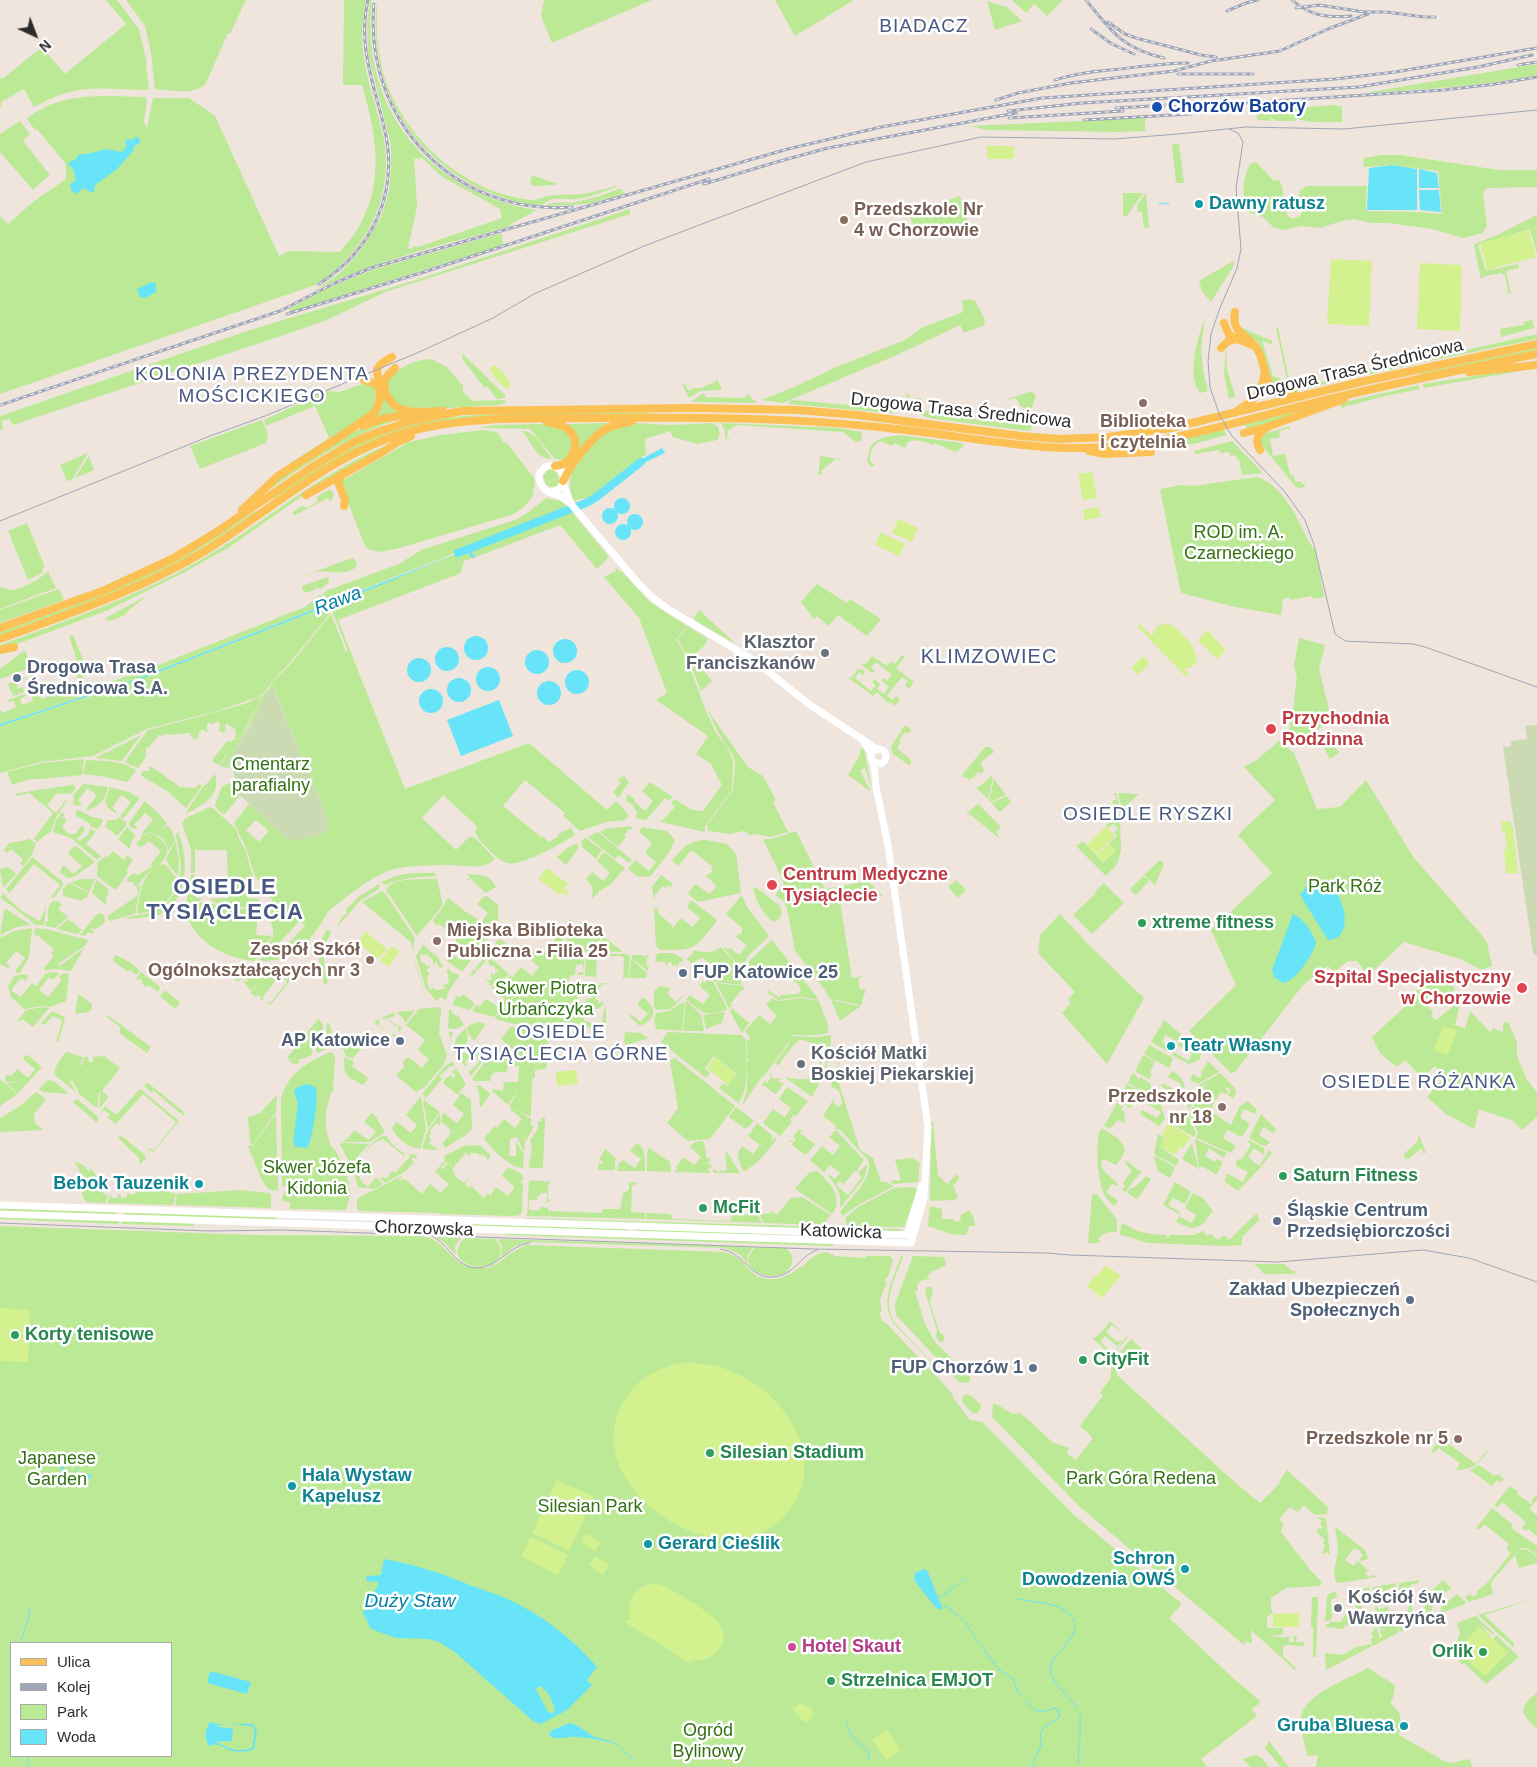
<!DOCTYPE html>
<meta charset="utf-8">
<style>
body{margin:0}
#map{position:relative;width:1537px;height:1767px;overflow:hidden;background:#efe5dd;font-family:Helvetica,sans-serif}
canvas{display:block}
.legend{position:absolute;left:10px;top:1642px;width:162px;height:115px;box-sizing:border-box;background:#fff;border:1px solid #ababab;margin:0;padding:6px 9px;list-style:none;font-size:15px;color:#2c2c2c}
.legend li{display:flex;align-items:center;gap:10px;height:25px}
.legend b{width:25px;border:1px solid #ababab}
.north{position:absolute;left:10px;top:10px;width:50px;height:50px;-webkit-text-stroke:4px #fff;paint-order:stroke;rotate:137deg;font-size:14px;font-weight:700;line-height:20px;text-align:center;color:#2c2c2c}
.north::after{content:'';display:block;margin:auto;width:18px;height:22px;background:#2c2c2c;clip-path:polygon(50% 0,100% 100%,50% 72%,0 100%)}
</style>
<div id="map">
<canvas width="1537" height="1767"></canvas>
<ul class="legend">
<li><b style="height:6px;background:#fcc155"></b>Ulica</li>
<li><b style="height:6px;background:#9fa6b8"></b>Kolej</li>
<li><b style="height:14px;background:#bce995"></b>Park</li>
<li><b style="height:14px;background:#68e4f9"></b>Woda</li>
</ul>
<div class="north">N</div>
</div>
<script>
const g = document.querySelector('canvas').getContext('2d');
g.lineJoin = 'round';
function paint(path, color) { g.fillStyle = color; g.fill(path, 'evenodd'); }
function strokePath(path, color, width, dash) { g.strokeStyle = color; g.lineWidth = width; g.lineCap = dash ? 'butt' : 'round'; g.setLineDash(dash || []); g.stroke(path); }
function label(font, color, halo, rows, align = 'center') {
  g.font = font + ' Helvetica,sans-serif'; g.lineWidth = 5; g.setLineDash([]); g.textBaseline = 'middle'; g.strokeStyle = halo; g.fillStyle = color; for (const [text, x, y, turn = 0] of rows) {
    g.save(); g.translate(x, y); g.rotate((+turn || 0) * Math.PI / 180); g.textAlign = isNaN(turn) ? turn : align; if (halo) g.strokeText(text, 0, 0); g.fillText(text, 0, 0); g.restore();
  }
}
const green = new Path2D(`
 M106,0h11l22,29 8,34 -1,1 3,26c-25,0 -51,-4 -75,1 -14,3 -27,9 -40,16l-10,-18 -23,13 1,4 -2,2v-31l2,2 40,-32 23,27 61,-50z
 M126,0h120l-16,34 -2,-1 -22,50c-10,13 -36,7 -51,6l-4,-36 -6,-27z
 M344,0h22c-3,16 -5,33 -3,49 2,29 14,58 20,86 13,61 -17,118 -68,150l-315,109v-178l8,8 25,-22 33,-23v-15l-29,-35 -2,1 -8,-11c32,-28 78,-23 118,-22l2,4 -3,21 3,6 6,-30h36l26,18 64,140 10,-5 51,1c6,-8 12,-14 17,-22 29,-47 19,-96 5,-145h-19z
 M370,0h2c-13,109 58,193 164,210 -9,7 -20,9 -28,17 -67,18 -131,33 -194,64l26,-18 21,-23 20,-33 8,-26 2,-22v-24l-23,-92 -1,-32zM422,158l19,18 59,33 2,9 -84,29 -5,-1 -1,3 -4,-1 9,-41 -3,-48z
 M377,0c1,9 -1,23 0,33 1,16 4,34 9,49 22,60 82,113 147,118 5,0 7,-2 11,-3 12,-3 26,-2 38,-3 13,-2 25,-6 37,-9 -10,6 -32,13 -43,14 -8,1 -16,-1 -23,0 -5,1 -9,6 -14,6 -12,1 -46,-10 -58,-16 -73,-36 -114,-107 -104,-189z
 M544,0h108l-100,43 -11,-27z
 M775,0h79l-59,36z
 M1012,0h51l-16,16 -13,-12 -8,9z
 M987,1l20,6 15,14 -27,9z
 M1537,64v11c-55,11 -111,14 -167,18v-1z
 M1336,105l6,2v15h-30l-16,-3 -1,2h-21v-2h-4v2l-12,-1 -3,-9z
 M1147,118l-2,3v10l-28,1 -129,-2 -19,-4z
 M20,121l10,13 -7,7 27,34 -17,15 -33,-38v-18z
 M1172,144h7l5,39h-8z
 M1382,155h18l99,15h38v17l-50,1 -4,4 4,33 -4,8 -20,5 -31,-9 -44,-6h-17l-17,-4 -9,1 -25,8 -18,-2 -20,4 -9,-3 -10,-10 -18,-6c-2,-17 -3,-32 5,-47l6,-2 18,19 5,-1 3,6 5,29 5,4 8,-3 3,-8 -4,-11 1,-7 7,-4h60l-1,25 53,1 23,2 -4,-43 -46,-6 -28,2 -1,-9z
 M532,175l22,8h4l-4,2 -21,1 -3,-4z
 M618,189h3l4,5 -38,10 -42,2c9,-6 21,-2 31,-4 14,-3 28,-7 42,-13z
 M1123,193h20l-17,24 -3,-1z
 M1146,193l3,34 -5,1 -2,-16 -5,-1v-6z
 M960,196l11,35 -32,8 -5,-15 -19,5 -6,-15z
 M630,209v5l-245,78 -56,27 -36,13 -280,93 -4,-6 -7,2 1,8 -3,1v-14l250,-86 163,-49z
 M1537,215v39l-7,-25 -52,16 8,26 32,-7 1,4 -13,3 5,23 -5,-2 2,-1 -3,-16h-3v-2l-17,3 -4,3 -7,-33 1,-2 22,-9z
 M502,233l1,12 -213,67 -1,-3 35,-19 48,-20z
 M1233,261l1,2 -1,4 -22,35 -9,-11 -3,-10z
 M969,299l7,3 9,18 -1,5 -20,8 -4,-8 -63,30 -114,48 -22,-3 33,-13 47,-22 62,-24 20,-14 40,-15 -1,-11z
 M1205,317l-4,33 2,21 5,20 -8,2c-14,-19 -2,-55 5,-76z
 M1532,320l2,8 -33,9 -1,-8 24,-4v-3z
 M1240,327l32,14v3l-10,-3 11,35 10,4 4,-1 -11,-51h2l13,61 38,-9 1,3 -40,10 -12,-2c-3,-4 -7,-9 -9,-13 -9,-23 0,-34 -27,-46z
 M1537,334v5l-118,24 -1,-2z
 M1226,348l1,22 8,25 -1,2 -5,2 -5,-26z
 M1537,348v2l-116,25 -1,-2z
 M462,353l43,42v3l-8,1 -9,-12h-4l-21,-27z
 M431,359l16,8 16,19v6l10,9 32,-1v3l-6,2 -85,5c-20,-5 -25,-9 -27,-29 11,-13 26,-21 44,-22z
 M1409,361h4l1,3 -79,18 -1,-3 1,-2z
 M1537,366v2l-113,20 -1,-4z
 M383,375v13l21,24 -37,8 8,-6 4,-38z
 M715,379l3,2 4,7 -2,2 -20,1 -11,7 -7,-14 4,1 1,4 4,2 1,-3h10l12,-6 2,1z
 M368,382l9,7 -1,15 -7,11 -78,48 -2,-3 3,2 37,-24 -14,-32 -49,20 -2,-6 63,-29 12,1z
 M1419,385v4l-42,9 -36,10 -1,-5z
 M1032,391l4,5c-3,10 -11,23 -4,31l-3,4 -101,-13 -9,-5 -5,-11 1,-4h5l2,3 -3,1 2,6 3,4 5,-2 2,4 95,11 2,-15 -8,-4 -4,-8 -7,2 -1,-1z
 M702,394h3v3l40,1 1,-3h2l9,8 -66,-1z
 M908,394l2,2c-3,9 -9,15 -19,17l-103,-9 4,-4 104,9 8,-4 4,-8 -3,-1z
 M1336,401l-86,29 -7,-6z
 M649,412v2l-231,12c-53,14 -98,42 -143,73l-2,-1c40,-33 95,-63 145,-75 38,-9 77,-9 117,-10 38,0 76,-1 114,-1z
 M400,419c-53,17 -97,47 -141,78l12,-13 80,-51 23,-10z
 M262,420l6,14 -2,9 -66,26 -10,-23z
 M636,423l35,2 42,-2 5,4 2,7 -3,6 -20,4 -24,-7 -3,-6 -25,8 1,15 -46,36 -10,7 -16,4c-5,-10 -6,-22 0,-32l-1,-1c22,-26 27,-41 63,-45z
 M721,423l118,5 22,4 1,2 -1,7 -5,1 -13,-10 -106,-7 -9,5 -1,9h3l-1,2 -4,-3v-7z
 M540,424c17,0 22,2 33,16l-3,16 -7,4 -8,-1 -25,-30 -50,-1 14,-3z
 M567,424l41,-1 1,1 -34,32z
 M1290,426v2l-11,3 1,6 -10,2 3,17 12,-2 5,21h3l3,7 5,-1 1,3h3l-1,5 -1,-2 -4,1 -3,-1 -36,-44 2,-7 2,-2z
 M1223,429l4,6 -30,8 -33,6 -20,2h-38l59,-8z
 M482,430l15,2 7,11 2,-1 28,36 1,7 -3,7 2,1c-6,11 -12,17 -23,22l-115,34 -18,3 -10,-3 -3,-3 -25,-64 69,-40 32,-7z
 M522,431c13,-1 23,19 30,28 -17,0 -20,-17 -30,-28z
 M899,435l56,7 7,1 2,3 -8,6 -22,-9 -2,2c-8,-4 -15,-6 -24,-3l-3,6 -11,-5 -1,3 -13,-5c-6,3 -12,13 -10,20l5,4 -3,2 -4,-3c-2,-6 2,-11 2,-17 8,-10 17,-10 29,-12z
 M1232,441l31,32 -21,2 -3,-16h-2l-1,-4 -6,1 -1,-4 -9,1 -1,-3 -24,4 -1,-3z
 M392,443l-77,44 -87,61 -45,25 -77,38 -89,33 -17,5v-4c68,-25 136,-48 199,-84 66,-38 122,-90 193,-118z
 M88,453l-16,27 -5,1 -7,-16z
 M89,456l5,14 -19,8z
 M820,456l21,3 -2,1 -2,-2 -16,13 2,2 -4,2 -2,-3h2z
 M549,469l4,1 5,4 1,12 -6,2 -7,-3 -3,-10z
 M1257,477c26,8 41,42 52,65 2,3 4,5 6,9 5,15 6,31 9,46l-11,2 -1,-3 -22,4 -1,-3 -6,2 -2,16 -46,-8 -54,-14 -21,-104 21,-4 12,1z
 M330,489l4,6 -2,5 -3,1 -1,-3 -35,18 1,-2 -2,-1 10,-7 5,2 11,-7 -1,-4z
 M546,498l16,3 6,7 -239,95 -6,-10 5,-3 71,-26 22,-14 97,-31 12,-8z
 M255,511l1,1c-33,23 -67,46 -104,63 -49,24 -101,41 -152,60v-3c53,-19 106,-37 157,-62 34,-16 66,-38 98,-59z
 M572,512l37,45 -12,12 -37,-44 -84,32 -6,-6z
 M27,523l17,42 -2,8 -14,7 -20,-49z
 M461,552l9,2 3,4 -9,3 -3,12 -123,47 67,169 124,-46 78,67 9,-9 11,12 1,4 -3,3 -19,2 -26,9 -17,-15 2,-3 -40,-33 -22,26 38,31 1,-1 7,6 10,-6 -1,-2 13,-6 4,7c-12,8 -55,32 -68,28 -8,-3 -12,-7 -18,-13 -6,-6 -12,-11 -14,-19l3,-4 -35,-32 -21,23 34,32 13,-13h5l21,22c-15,14 -36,4 -55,6 -17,1 -36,0 -52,6 -22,9 -40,25 -57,38 -5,4 -7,11 -11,16 -19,27 -27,36 -62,36l8,-8 21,-8 18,-19 -5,-5 -20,21 -15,8 8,-14v-7l-3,-9 2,-20 -5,-10 -12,-14 -9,-28 -12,-25 15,-19 40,37 37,-15 3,-4 -56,-135 -46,77 3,4 -10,-2 9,-14 -10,13 -6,-3v-3l14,-18 3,1 5,-3 1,-7 -2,-4 -7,-4 -2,1 1,5 -3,3 -4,-2 1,-7 -3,-3 -4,3 -6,-2 1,3 -2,2 2,4 -2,1 -2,-2 -4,1 -2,3 1,2 -4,4 -5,-5 1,-2 -24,2v-2l-6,3 -2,-1 -11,13 -2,-1v10l-8,11 -12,-5 -1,-2 23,-31 83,-22 16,-5 16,-8 -16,31 -12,19 13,-19 16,-32 5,-5 4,-8 16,-15 42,-52 15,38h2l-18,-47zM256,820l13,11 -10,11 -13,-12z
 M353,558l4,4 -1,5c-12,10 -27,2 -40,5 -5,1 -11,5 -15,5l48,-18z
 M615,568l7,4 28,30 37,24 -11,13 10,17 19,53 11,24 11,14 6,14 -1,29 -27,36v6l-44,-10 14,-15 -4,-4 4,-4 17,11 11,1 19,-26 -11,-21 -15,-10 12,-18 -52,-36 11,-7 -28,-75 -35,-41 12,-6z
 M48,571l8,17 -56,21v-22c4,1 8,3 12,3 9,0 31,-13 36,-19z
 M328,577l1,6 -9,6 -2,-2 -8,5h-6l-2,-6z
 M817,584l30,19 3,-4 31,20 -14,17 -29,-21 -9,11 -12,-10 -3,3 -13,-17z
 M59,589l5,11 -64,23v-13z
 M321,594l6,10 -193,76 -134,44v-15l2,4 14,-6 -2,-6 -6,1v-2l17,-6 1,2 -6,3 2,6 11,-4 -2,-6 -4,1v-2l11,-4 4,9 32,-13v-2l5,-2 -4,-10 -3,1 3,-6 3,7 3,-1 5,12 9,2 53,-18 157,-62z
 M148,595l-20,16 -3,4 -15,6 -6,-2z
 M328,606l2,5 -1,4 -41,50 -15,15 -7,11 -8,6 -37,13 -74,19 -54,27 -53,6 -40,11v-47l124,-41z
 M699,610l34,31 -1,1 -36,-21 -2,-3z
 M688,626l20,13 -4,7 -8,7 4,5 -4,4 16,19 -11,10 -14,-36 -10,-16z
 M73,635l13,32 -5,1 -2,-1 -10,-31z
 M1299,638l26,7 -6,24 12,48c-11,9 -21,25 -34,27l-13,-8 5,-7 3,-10 5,-42 -3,-10z
 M25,650l12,31v6l-3,-1 -7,-17 -27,10v-10z
 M902,655l3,2 -9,11 18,14 -5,7 -4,-4 3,-4 -6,-4 -15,18 5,5 4,-4 4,4 -5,6 -4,-4 -2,2 -12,-12 -4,4 -26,-19 4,1 7,-9h4l3,3 -2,3 -4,-3 -4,6 16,13 5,-6 -4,-3 3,-3 5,5 -3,5 7,5 5,-7 -8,-7 2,-2 4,3 5,-6 -16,-13 -5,5 4,4 -3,2 -9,-7 -1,-3 4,1 6,-8 15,10 4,-5 4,3z
 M26,677l2,2 3,10 -4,1 -1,-4 3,-1 -2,-7 -11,4 2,7 5,-2 1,5 -11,4 -5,-12z
 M707,709l41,58 15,9 13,24 -3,2 15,30 -18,5 -15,-3 -5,1 -7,-4 -13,3 -22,-3 -1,-6 26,-35 2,-28 -2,-6 -15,-24z
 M904,726h4l3,4 -3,4 -3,-2 -6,8 2,2 -4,6 14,12v4l-2,1 -16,-11 -2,-7z
 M141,735l-19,26 -27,-3z
 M1329,736l10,17 -9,6 -10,-18z
 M1279,741l15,12 23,56 23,-2 26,-27 48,78 66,75 7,10 5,23 -10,4 -22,-11 -56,-17 -36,34 -11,-15h-9l-14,11 -6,-6 -24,18 -69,88 -4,1 -42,-42 47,-46 -25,-55 61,-57 -34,-38 37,-35 -31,-33 14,-8z
 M985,747h5l4,5 -13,10 3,9 -4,3 -2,-2 -4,4 2,3 -3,-2 -3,3 2,3 -7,-7 -2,2 -1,-3z
 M864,748l8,42 -7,-22 -5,2 11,22 -23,-17 12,-20v-5z
 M84,759l-2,16 -41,4h-11l-18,6 -5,-13 34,-9z
 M86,760c14,1 39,0 50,11l-9,11 -21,-5 -23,-3z
 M149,767h3l28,20 15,1 4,-4 3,2 -16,22 -19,-17 -25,-15 -1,-2 2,-3h6z
 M215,774c7,22 -13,32 -30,40l15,-23z
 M624,776l5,6 -11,16 -5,-6 8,-9 -3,-3z
 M991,776l2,2 -5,21 -13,-12 3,1z
 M994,779l12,16 -16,7 -1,-2z
 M236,781l-6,5 10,10 -16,19 -8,-7 -1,-3 7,-19z
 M650,782l23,15 -4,4 -4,-3 -19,22 -6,-1 -4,-2 1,-7 -3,-1v-3l-5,-4 -2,1 -1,-5 1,-4 8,5 -1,2 11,10 8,-10 -11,-10z
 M79,784l-5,1v2l2,1 -5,6 -7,-1 -2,1 -4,-2 3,4 -4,-3 -10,12 9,8 10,-13 1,1 -11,16 -5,14 -14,11 -3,-3 19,-26 -24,-20 -13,3 -1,-2 27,-5 14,3 -12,-3z
 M83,784l25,3c-4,16 -7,17 -21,24v-3l10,-13 -9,-7 -10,12 4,4 -5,2 -4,-2 1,-10z
 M110,787l19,5 11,6 -17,21 -3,-3 11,-14 -9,-7 -10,12 4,4 -1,2 -7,-5 -3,-7z
 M1116,793l5,17 -16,13 -9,-10 3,-2 8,-1v-6h6v-4h3v-4l-3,-2z
 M1118,793l21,1 -17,15z
 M1007,796l4,6 -11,10 -9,-9z
 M145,801l14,13 8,10 -8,6 -15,4 -2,-1 11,-13 -8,-7 -11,12 4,3c-4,3 -9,-1 -9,-5z
 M981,803l-2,2 22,22 -5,5 4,7 -33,-27v-2l2,2 7,-7z
 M210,807l3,1 23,21 4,12 5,8 8,28h-5l-1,21 12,1 -1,9 -36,-2 -13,-7 19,-1 -1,-48h-32v23h-4v-23l-9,-27 4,-5z
 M79,810l13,7 10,2 1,2 -5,8 -7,-2 -2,-4 -13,-7 -1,-4z
 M61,813h3l1,4 -6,-2 8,5 -5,7 7,8 7,-2 5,-7 4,2 -1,4 -7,7 2,2 9,-6 2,-6 6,2 -10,13 15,12 -4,4 -26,-22 -18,-6 3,-12z
 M1120,815l1,37 -4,12 -11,12 -30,-30 7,-5 20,21 13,-11 -7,-8 8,-7 -3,-4 4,-3 -5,-5 -4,4 -3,-3z
 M119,817l7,5v4l-9,10 -12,-10 3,-6h8z
 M167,826l5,4 3,10 -7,11c-1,-12 -7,-15 -18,-18z
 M631,826l1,4 -5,-1 1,2 -4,4 2,2 -8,10 -18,-15 5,-3z
 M127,827l8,8 -5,10 1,5 -13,-11z
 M642,827l25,4 8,9 -6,12 -18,24 -13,1 -10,-8 7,-9 14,11 7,-9 -11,-9 7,-10 -13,-11z
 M796,831l29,58 43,-8 15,15 -43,5 12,77 12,-2 -6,3 2,10h4l2,1 -4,10v5l-32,-6 -8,-13 -27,-35 -8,-43 -3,-6 -9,-7 9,-12 -21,-44h9z
 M178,832c8,19 9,39 3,58l-3,-1 3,-24 -5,-30z
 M598,832l34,28 -3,3 -10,-8 -4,4 -27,-22z
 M149,833c14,5 25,14 13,29 -4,5 -11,8 -16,13 -4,4 -6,8 -10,12l-5,-6 -2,1 -3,-2 7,-7 5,2 13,-8 1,-4 9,-12 -12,-10 -8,6 -5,-3 6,-7v-3l2,1z
 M29,838l7,6 -5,12 -8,10 -3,-3 3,-4 -12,-10 -4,4 -3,-3 5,-7 18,-3z
 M586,838l16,12 -6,9 -14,-12 -1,-6z
 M706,840l21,4 9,10 5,39 -43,9 -10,-8 7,-10 15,10 7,-8 -11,-10 7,-5 -2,-2 2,-2 -20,-16 -3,1 -12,14 -6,-5c9,-12 17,-21 34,-21z
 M175,841l4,18 -1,17 -10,-12 -2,-5z
 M578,843v6l-12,16 -9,-8 10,-9z
 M76,846l19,16 -21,15 -7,1 -7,-6 3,-7 11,9 8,-8 -14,-12 5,-7z
 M113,851l11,9 3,-5 6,5 -7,11 2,1 -9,14 -4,4 -18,-14 1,-14 8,-6 2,1z
 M604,852l21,16 -13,15 -12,8 -1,-1v2l-8,7c4,-10 1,-13 -5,-20l6,-7 11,9 7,-8 -13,-12z
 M32,857l30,24 1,4 -9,13 -5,-1h2l9,-12 -26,-21 -28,33 19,16 15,8 6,-14 -3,-2 3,2 -2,18h-9c-3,-5 -27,-21 -34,-27l2,-5 3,3 3,-4 -3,-3z
 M1160,860l4,4 -9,21 -11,-10z
 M164,864l3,2 10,13c-5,24 -17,31 -40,35 3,-19 4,-44 27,-50z
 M8,867l8,7 -13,14 -3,-19z
 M411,873h24l1,3c-18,1 -34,2 -51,9l-4,-3 15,-6z
 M191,875h4l1,23h7l-7,5 -10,1z
 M465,875l3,-1c13,1 22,0 28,13l-10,6 -16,-15 -2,2 -2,-1h3v-4z
 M661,875l12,9 -2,3 -2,-2 -3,3 -3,-2 -9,10 2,3 -2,1 -2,-13z
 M1143,876l6,5 -13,14 -5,-4v-3z
 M83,879h12l-6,13 -19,-10z
 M421,879h16l6,26 -26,31 -31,-46c5,-11 24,-10 35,-11z
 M96,880l12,8v8h-2v3l1,1 -1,5 -14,-12z
 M956,880l10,10 -8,8 -10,-11z
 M69,883l20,10 -2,5 -2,-1 -3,4 -19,-5v-7z
 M1104,883l20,20 -32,31 -19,-19 23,-22 -1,-2z
 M141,884l-6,30 -26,7 -1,-5 29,-20 1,-6 -2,-2z
 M379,884v5l-19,12 -23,26 6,-12h2l2,-3 -1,-2 12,-13z
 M753,887l4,1 23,18 2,7 -3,6 -6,3c-10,-8 -18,-22 -20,-35z
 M175,891l5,2c-14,27 -26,23 -54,26v-1c21,-5 39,-6 49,-27z
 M382,891l3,2 30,45c-6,17 6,38 10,55l-9,-25 -5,-26 -49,-40z
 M487,896l11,9v22l-4,3 -32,42 -1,-1 -14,-10 -1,-3 2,2 1,-3 -2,-2 2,-4 11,9 7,-9 -12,-10 3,-3 -14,-9v-2l-6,-3 -2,2 -3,-6 12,-15v-3l3,-4 13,10 1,-1v2c6,5 12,7 19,13l7,-9 -11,-9 6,-7z
 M742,896l6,12 21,28 -21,20 -7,13 -18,-22 5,2 2,-1 9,7 8,-9 -11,-9 2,-3 2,1 3,-6 -17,-15 14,-17z
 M691,900l25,19 1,2c-24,29 -19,29 -57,29l-4,-4 -2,-37 3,-1 2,6 14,12 -3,3h2l9,-11 12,9 7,-9 -13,-11z
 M53,901h4l5,3 -4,5 10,8 -13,11 -9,-2v-4l2,-1c0,-7 -2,-13 5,-20z
 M207,901l11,5 40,4 -2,25 16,1 -17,25c-29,-2 -68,-22 -69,-55z
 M6,909l25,16 -14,2 -17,8 4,-24z
 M101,913l3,3 1,6 -10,8 -3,-2 -1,2 3,2 -1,2 -5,-2 -3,4 -5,-1 16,-20z
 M1060,914l29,31 55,53 -37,66 -45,-51 9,-10 -3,-4 7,-7 -37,-39 2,-18z
 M68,919l14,11 -1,1 -4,3 -20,-5z
 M570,919l4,6 -19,25 -28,1 -13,-11 14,10h19z
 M582,921l14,6 6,5 1,4 -14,16 -28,-1 -1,-2z
 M32,928l-3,29 -9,16h-3l-2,-2 10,-13 -9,-7 -10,12 4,3 -2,2 -8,-4v-26l14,-7z
 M35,928l11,1 42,11 -2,5 -28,19 1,2 25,-18 -13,23 -17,-2 -9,2 -1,-3 10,-12 -3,-3 3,-4 -17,-14 -3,1z
 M326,930h2l3,3c-10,17 -8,31 -3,49l-3,3c-8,-19 -9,-37 1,-55z
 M604,937l19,15 -31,-1z
 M499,939l6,3 2,3 -12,13h-2l-5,-5z
 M772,940l44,56 2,4 -17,-3 -23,3 -10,-7v-3l12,8v-3l18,-1 3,-3 -2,-6 -22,-15h-2l1,3 -5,-2 -7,2 -16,-5 -1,-3 4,-6z
 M423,945l16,13v2l3,5h3l-5,3 -5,-7v3h-2v-4l-7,-6 -2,2 -2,-2 -3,2 2,2 -1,2 8,7 2,-2v3l-3,1v3h3l-3,5 2,12 2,1 2,-2 3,2 9,-1 -2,-3 6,-4 -1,-9 -2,-1 2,-4 5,5 5,1 1,2 -11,16 -2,8 -5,-3 -5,4 -11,-14 -9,-31z
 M721,947l9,10 11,14 -1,7 2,7 -27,-3 -20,-16 17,11 5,-7 -14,-12 -6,2 -4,4 -7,-5 7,-5 -1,-2 4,-2v1c9,2 18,2 25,-4z
 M528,952l55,1 2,1 -2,21h-5l1,-3h4v-8l-7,1 -1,10 -6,1v9l12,-2v3h-5l2,15 7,1 1,-3 6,-1v-6l1,-1v-5h-5l-1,6 -1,-1v-9h11v3h4v-2h6l-1,2 -2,-2 -7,8 2,1 -3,1 -1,6 3,1v3h3v-2l3,2c-4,6 -8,7 -15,6l-3,-5 -2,17 8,2 10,-1 2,-13 2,-3v21c-27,0 -89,3 -111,-9l22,-24 -6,-9h14l-15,-2 -3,-4 3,-4 3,2 8,-10 11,9 7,-9 -12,-10z
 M586,953l42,1 2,4 -2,20 -3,-1 -2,2 1,-21 -3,-2h-24l-1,21 -11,-1z
 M659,953h14l10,6v4l-2,-2 -5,6 -1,-4 -1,3h-2v-3l-4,-1v3h-3v-3l-6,-1 -1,3 -2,-4 -1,3 1,-8z
 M116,955l12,6 12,10 -4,4 -6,-5 -2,2 -16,-12z
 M487,955l22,19 -7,6 -12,6 -1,-4 -4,-1 3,-1 2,1 2,-3 -2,-2 2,-3 2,3 1,-3 4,-1 -4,-3 -1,-3h-4l-1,-2 2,-1h-4l2,-2 -2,-2 -9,11 -2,-2v4l-4,4 -2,-2z
 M631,955h10l2,1 6,-1 -2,3 -1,8h3l-1,5 -16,-12z
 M631,959l16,14 -1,4 2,1h-19z
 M225,963l29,6 27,-1 12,9 -23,28 -4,-2h4l17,-21 -2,-3 -6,-3 -17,22 2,2 -2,1 -2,-1 1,-3 -3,-2 -2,2 -5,-4 6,-8 -6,6 -8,-10v-1l3,2 2,-3 -4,-3 -5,5h-3l-1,-1 1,-3 -13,-11z
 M52,972l6,1 1,1 -6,6 -4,-3 -10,13 9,7 13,-16 -2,-4 4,-4 6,1 -3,27 -16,6 -8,-1 -18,3 -13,-12 -3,-10 6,-11 11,-2 3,2 -2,5 -5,-3 -10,12 10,7 11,-14 4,3 9,-12z
 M141,972l19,15 -2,5 -10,-7 -2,2 -5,-4 2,-2 -3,-2 -2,1 -2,-1z
 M1435,975l10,2 10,12 -12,11 -7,-7h-3l-9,8 9,11 -2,5 5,3 25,-20 -6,25 10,3 5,-17 20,21 3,-4 9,4 1,-1v-8l5,-1 9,21v13l9,22 11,15v24l-15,13 -9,-9 -34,-12 -5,20 -28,-15 -19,-17 18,-21 -10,-10 -13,12 -17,-18 -8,7 -17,-14 -8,-16 37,-34 2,1 6,-5 -4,-5z
 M706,976l8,7 13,25 -1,2c-21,7 -24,3 -40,-11l4,-4 13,9 7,-9 -11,-9 4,-5 2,2 3,-4z
 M503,982h4l8,13 -21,22 -22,-6 4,-6 3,2 7,-8 12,8 7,-8 -14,-12z
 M716,983l27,3 1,4h-3l-11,15h3l-4,3z
 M659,986l12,2 -4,6 9,8 6,-6 1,1 -12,12 -14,1 -3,-3v-16z
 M165,990l15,12 -5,7 -15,-13z
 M79,994l13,10v5l-3,3 -14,2 3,-19z
 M463,994l12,10 -5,6 -18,-5 5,-10 3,2z
 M643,997c14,13 15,20 -3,29l-10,-9 1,-3 9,8 8,-8 -11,-10z
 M772,998l6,3 23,-3 18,3 9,24v8c-12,3 -23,2 -34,2l-2,1 26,1 11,-2 2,1 -1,14 -2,-1 -1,-2 -2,2c-10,-1 -16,-10 -25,-9l-5,4 -14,17v3l-4,1 -2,-2 13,-18 2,-5 -26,36 -4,3 -18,27 5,-16v-28l2,-2 -2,-1v-20l2,1 1,-2 -5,-7 14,-16 11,9 7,-8 -11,-11z
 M686,1000l15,15 3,15 -1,1h-20z
 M831,1000l30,6 -21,15z
 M685,1002l-3,29 -26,-2 -2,-10 2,-6 14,-2 9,-7z
 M43,1007l6,1 -16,19 -11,-8 -3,3 -1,-2 8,-10z
 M440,1007l1,2 -2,24 8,22 -3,9 -20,24 -8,4 -20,-17 8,-8 -1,-5 3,-4h4l12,10 7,-9 -11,-9 7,-10 -19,-15 13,-16z
 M733,1007v2l15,13h2l-8,11 -12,-21z
 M450,1009l2,1 -1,2 5,4 1,-2 7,11 -8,4 -8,-1 1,-14 -1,-2z
 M415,1010l-10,14 -1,-5 -7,-6h-3l1,3 -7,2 9,8 4,1 1,1 -3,4 -1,-5h-2l-9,-9 -2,2 -1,-4 -1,3 -2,-1 -2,2 1,2 -2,2 13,11 3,-1 2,2 -1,1h-1l-19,-14v-2l17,-8z
 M52,1011l13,6 -2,10 -5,15 -2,-1 6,-18 -2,-4 -7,-3 -9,9 -3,-2z
 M725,1012l-3,11 -16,6 -3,-14z
 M106,1014l45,33 -4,6 -24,-17 -3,-3v-6l-13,-10z
 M318,1019l5,5v5l-11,15v11l-15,6 3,1 -5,3 -8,-6 8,1 -8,-2z
 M1164,1020l18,15 -5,6 -12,-6 -3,7 9,5 -4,4 -16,-9z
 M477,1022l7,1 1,3 -11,15 -5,-6 -2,-8z
 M327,1023h2l4,14v6l-5,5 -10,5 -3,-5 11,-16z
 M510,1027l37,3 1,2v23l-16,15 16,-13 -2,12 -11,1v8h-3l-1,38c-8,0 -13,-8 -22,-9l10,-18 -11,16 -16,-14 1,-2 10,2 1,-9h14l1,-16h-11l-2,6h-11l-4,4 -1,5h-15l-3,-2 15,-20 3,2 7,-10 11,9 7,-9 -14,-12z
 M466,1028c4,13 1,20 -10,27l-8,-24 5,2 -3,7 4,6 3,-9z
 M625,1032l15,1 9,5 -23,7 -2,-4z
 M668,1032l73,3 5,5c0,16 4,53 -8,63l-19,-15 4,-5 4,3 10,-12 -23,-18 -9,12 5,5 -4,5 -45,-36z
 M1183,1036l18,18 -2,6 -10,4 -17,-9 2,-3 14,9 4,-7 -15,-9z
 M353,1041l8,8 -7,8 -4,1 -4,-2 -3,-8z
 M468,1045l17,13 -14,18 -4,-7 3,2 10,-10 -7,-8 -8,9 2,4 -1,1 -9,-10 8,-5 1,2 3,-2 -2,-4z
 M1149,1045l24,13 -4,10 -25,-14z
 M68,1052l15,5 -3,10 3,-4 1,-6h4l1,5h4v-5l11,-1 16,12 -18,23 7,6 -10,12 2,-20 -2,6 -7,-4 7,5 -2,12 -19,-15 1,-1 -7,-12 -2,2 7,11 -23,-19c1,-6 7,-20 14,-22z
 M331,1052l4,4 -2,36h-2c-6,22 -8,34 1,56l1,-1c11,18 24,43 12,63l-55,-1v-7l-7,-1 -1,-4 6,-10 -6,-1 -1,-87c8,-28 27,-37 50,-47z
 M841,1052l1,1 -6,21 24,76 13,8 8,24h5l8,4 -39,21 -12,9 -3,-4c9,-12 35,-36 28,-52l-29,-31h-5l2,-3 -13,-10 12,-19 -2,6 7,4 2,-4 -2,-10 -6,-6 -1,2 -2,-4 5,-13z
 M830,1053l-5,19 -13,25 -26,-19v-1c21,4 24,5 34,-15h2l-5,11 4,2 5,-11 -3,-7 1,-3z
 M25,1055l4,1 13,11 -24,26 -12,-10 17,-1h-17l-1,-5 2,-2 4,1 6,-7 11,9 7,-9 -12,-10z
 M1143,1055l12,6 -5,12 2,1 -3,5 -14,-8z
 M344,1057l6,3 4,-1 -2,2 2,2 -2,3 16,12 2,-2 -7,9c-16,-9 -19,-7 -19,-28z
 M675,1058l60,48 -25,33 -22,2 -21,-18 11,-15 -8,-47 1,-1z
 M1208,1061l11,11 -21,12 -8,-4 3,-6 7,4 2,-5 -1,-1z
 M451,1062h2l1,4 -5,1 -10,10 4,1 -17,20 -1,3 15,11 -12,16 -5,-27 3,-3 -4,-4 22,-27z
 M456,1068l10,16 -3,3 -5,8 -15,-12 3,-6 1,1 3,-3 3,3 3,-2 -4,-4z
 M1172,1071l8,5 5,10 -9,9 -15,-9 1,-3 15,8 4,-7 -13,-7z
 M1133,1073l3,2 1,3 3,2v-3l10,6 2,6 -3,6 -21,-12z
 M1220,1073l15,15 1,4 -3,6 -5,-3 3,-5 -5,-3 -1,2 4,2 -3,3 -5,-2 -5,8 -2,-1 -1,3 1,2 -4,7 21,14 9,-19 8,-5 9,9 -2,4 -11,-5 -4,8 10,7 -8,13 -15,-7 -4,8 10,6 3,3 -6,6 -33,-15 -1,-1 2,-4 -9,-19 20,-34z
 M770,1074l4,1 -3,1 3,3 5,-1 2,2h-3l2,3h4l-7,10 -3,1v-2h-2l-7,-6h-4l4,-6 2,3 4,-5z
 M0,1079l2,2 -1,2 1,-2 16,13 -18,12z
 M1209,1079l-4,7 -4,-2 4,3 -17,23 -2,-13 15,-13z
 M50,1080l5,2 14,12 -26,-2 -4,-3 7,-8z
 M148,1083l35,28 2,6 -31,-26 -2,2 -8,-7z
 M1127,1084l20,11 -2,4 -11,-6 -4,7 4,2 -4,6 -12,-7z
 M479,1085l11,8v2l-10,13 -1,-16 -3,-6z
 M787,1087l21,14 -12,15 -2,-1 -4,5 2,2 -12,14 -17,-13 10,-14 12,8 6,-9 -12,-9z
 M140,1089l38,31v2l-25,30 -7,-4 8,2 22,-28 -33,-28 -27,30 -9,-7 3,-3 -6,-4 -2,3 -1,-1 4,-6 11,9z
 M36,1092l10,7 -12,15 1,9 9,7 -44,2v-14l20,-12z
 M461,1093l10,7 1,29 -10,9 -20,-16v-8l2,-1 13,10 7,-9 -11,-9z
 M277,1095l-1,17 -27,38 -1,-4 3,-1 -1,-6 -3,-1 3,-1 -2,-18 -2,-1 14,-5z
 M420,1097h1l5,32 -6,20c-12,-2 -23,-10 -28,-21l5,-6 14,11 6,-8 -11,-10z
 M1151,1097l9,5 5,17 -6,7 -19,-12 2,-4 15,8 4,-6 -14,-8z
 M77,1099l21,18v5l-1,1 -24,-21z
 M1117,1103l8,5 -2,-1 -2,3 3,1 1,9 -1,3 -6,-3 -8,9 -6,-3z
 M736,1107l18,14 -8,8 -17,-12z
 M511,1108c8,1 12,9 20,10v8h3l-8,15v-8l-2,19 -7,-15 -7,2 -1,17h7v-15l8,13 -1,14c-11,1 -33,-20 -39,-30l11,-12 2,2 7,-9 11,9 7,-9 -12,-10z
 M1175,1111l13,4 8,19 -2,3 -27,-16v-2z
 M371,1113l3,1 11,18 -15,10h-28l5,-3 7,-9 15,10 7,-9 -12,-9z
 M276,1114l2,76c-17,5 -21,-29 -29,-39z
 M440,1114l1,8 -2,3 -3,-2 -6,8 2,2 -2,1 -1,3 2,3 -2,3 6,5 2,-2v4l-15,-1 6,-19z
 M1261,1114l15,15 -2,4 -11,-6 -4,8 11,7 -3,3 -4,1 -14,-8z
 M541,1118h4l-2,50h-14c0,-9 5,-20 1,-28l8,-11v-8h3z
 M931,1122h2l5,53 9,9 10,-10 2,2v3l-6,7 5,11 -3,3 -25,1z
 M757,1123l16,13 -2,2 2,2 2,-2 2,1 -18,22 -15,11c-5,-11 -9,-17 -2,-26l11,8 7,-9 -12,-9z
 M448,1127l13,11 -16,10 -3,-6 1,1 8,-10z
 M1101,1128c17,10 34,17 15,37l-12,-6 -3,3 1,7 16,15 -1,2 -5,-2 -6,8 12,9 -4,5c-4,-4 -8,-8 -10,-12 -6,-13 -10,-54 -3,-66z
 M799,1129l3,1 -2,3 15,11 -9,11 -14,-10 1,-2 -4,-2 1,-1 4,2 2,-3 -3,-2z
 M836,1130l28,30 -8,12 -1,-1 -13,15 1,-2 -4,-3 -3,4 12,10 14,-18 -4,-4 10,-10 -4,15 -24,30c2,-14 -3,-22 -12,-32l1,-2 6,5 5,-6 -10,-8 -5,6 1,3 -16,-14 12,-14 11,9 7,-9 -11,-9z
 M1158,1134l7,4 -5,9 19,13 -3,6 -22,-12z
 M1419,1135l7,18h-4l1,-3 -3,-1 -11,10 -5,-1v-4l14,-13z
 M120,1136l3,1 21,17 2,4 -6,7 -1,-7 -21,-20z
 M382,1136h4l9,11 10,7 -4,6 3,-4 -21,-17c-20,7 -37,32 -15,48l8,-10 7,7 -9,5 -16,-2 -5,-18c7,-14 15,-24 29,-33z
 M1195,1139l32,14 -3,4h-2l-13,-9 -4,8 10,6 2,-3 6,3 -7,13 -14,-9 -3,4z
 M1249,1140l15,8v7l-10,-7 -6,9 10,8h2l9,-15 3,3 -11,14 -23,24 -13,-9 1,-9 17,9 5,-10 -12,-6v-5l3,-2h3l9,-14 -3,-3z
 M702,1141l2,2 3,16 3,-1v3l-3,1 1,2h3v4h-3l2,5 -35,-1v-2l2,1v-3h-1l7,-11 11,8 7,-8 -11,-10 4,-5z
 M342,1143l27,1 -12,13 -5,11 -12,-24z
 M637,1143c9,6 8,17 8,28h-28l2,-8 4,-3 12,8 6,-9 -11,-8z
 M1192,1143l6,23 -1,2 -15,-9z
 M472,1145l9,1 10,9 -4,6 -1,-5h-2l-2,-3 -1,3 -4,-3h-7l1,3 -6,-3 -1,1 1,1 -2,1 -10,12v4l-2,-8 -6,-1 -1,-7 20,-10z
 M649,1148l21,14 1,10 -24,-1v-17z
 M605,1149l12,10 -2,3v8h-17v-7l4,1 1,-3 -4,-1z
 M725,1152h2l13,21h-27v-3l3,-1 1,3 10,-2z
 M409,1154l7,1 1,3 -1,1 -3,-2 -2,2 3,3 -8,9 -21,12 -4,-4 1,-2 4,2 6,-8 3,2 15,-16z
 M1155,1156l20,11 -5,11 -12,-7 -4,-14z
 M913,1158l7,5 -2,19 -25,2 -3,-3 11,-1 -6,-20z
 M1127,1161l12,10 1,-2 1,3 -16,20 -3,-2 3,-4 -2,-3 9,-12 -7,-8z
 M77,1162l9,5 2,4h2v-3l7,8 -4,5 2,2 -2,2 14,11 3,-2 -5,9 -19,-1c-9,-12 -1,-28 -11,-39z
 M443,1162l2,2 -4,3 1,2h2l1,-4 5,-1c3,8 6,16 14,18l5,-3 -4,5 5,4v-3l14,13 4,-5 2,3 6,-9 12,9 7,-9 -13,-11 5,-8h3l12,6 1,5 -4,5 4,-2 -1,30 -2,3 -8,1 -72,-2 -1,-1 -80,-2 -2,-2v-10l44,-23 1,1 -6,4 9,-2 17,15 8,-10 11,9 8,-9 -14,-12z
 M817,1171c12,10 28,28 15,43l-37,-25c7,-8 11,-17 22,-18z
 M1146,1176l5,3 -11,17 -4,3 -10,-7 6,-5 2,1z
 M140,1178l5,3 -2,2 9,5 -1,2 4,3 8,-8 8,8 5,1 -3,11 -66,-2 4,-8 1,3h5l1,-3 2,-1 1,4 6,-1v-4l6,2 4,-3 -4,-3z
 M531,1180l20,2 -3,3v14l2,1v2l-6,1 3,-2v-8h-6l-1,2 -3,1v4h-8v10h10l1,-3 10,1h-2v3l54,2v-4h18l3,-16 6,-3v-8l9,1 -6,3 -1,26 14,1v6l-118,-3 2,-34z
 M1175,1182l16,10 -6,12 -12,-6 -5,7 12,7 -1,2 -16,-9z
 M913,1187l3,1 1,3 -13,36 -57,-1 -2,-8 13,-11 36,-19z
 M240,1190l29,3 2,2v13l-96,-3 2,-11z
 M1193,1193l10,5 10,13 -6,7 -4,-2 4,3c-10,13 -18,9 -31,3l5,-9 -1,4 12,6 4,-8 -11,-7z
 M1097,1194l20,26v12c-7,0 -13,0 -18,6l1,5h-12l4,-48z
 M802,1197l29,18 -4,4 -2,6 -61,-2 -6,-11 4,3 2,-2 5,1 3,-3 5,4 14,-17z
 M930,1206l12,3v10h12l2,3 5,-2 -1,-4 9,-6 4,6 2,10h-6l-3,9 -16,-1 -22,-8z
 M0,1208l115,4 1,2 -116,-2z
 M732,1211h7l1,3 14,1 1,-4 7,11 -1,1 -115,-4v-6h2l23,1 1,5 59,2z
 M125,1212l152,5v4l-155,-6z
 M1257,1213l2,7 -17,17v8l-17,1 -77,-3c-10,-2 -17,-7 -28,-8l1,-10 2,-2c12,9 28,12 43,12l1,3h2v-3h25l9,-4 3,5 5,-2 7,6 6,-5 5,5z
 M0,1216l118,5 1,3 -119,-5z
 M525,1218l374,11 4,1 -1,1 -375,-10z
 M122,1221l72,2v3l-73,-2z
 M404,1222l224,7 1,1 -1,1 -222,-7z
 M0,1226l255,9 172,1 12,7 19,19 10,5 20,1 10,-5 11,-9 17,-9 199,7c4,2 10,4 14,7 5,4 9,10 14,14 15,12 35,5 48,-7v2c9,-9 15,-16 28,-16v2h4v2l33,2 1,-2h23l3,5 -5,16 -3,2 -1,2h3l-7,19 2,11 -3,1 3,9 5,3 64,68 3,7 16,21 12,2 92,93 107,88 -1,3 -11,12 63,59 29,25 -9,7 5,7 -56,43 6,8h-1207zM11,1643h160v113h-160z
 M634,1229l171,6 -171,-3z
 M503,1233l330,10v3l-327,-11z
 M436,1237l25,1 -6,7 1,10 -12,-13z
 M465,1238l30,1c6,6 7,12 4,20 -11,11 -38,11 -42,-7l3,-9z
 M498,1239l229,7 26,1 -6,10 1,7 -9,-10 -14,-6 -196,-6 -14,4 -14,11 1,-11z
 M756,1247l30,1 6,7c6,36 -67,20 -36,-8z
 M901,1256h2c-7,22 -24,49 -6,69l53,57 -53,-55c-20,-21 -4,-48 4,-71z
 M913,1256l31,1 2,8 -15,7 -4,5 3,3 -3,-1 -7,2 -3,5 1,4 -3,2 10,32 10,18 35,34v5l-3,2 -8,-1 -63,-67 -1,-11z
 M1254,1264h30l8,7h3l1,3h-31z
 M927,1287h4l2,3 -3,13 9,28 6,6 -2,5h-4l-3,-6 1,-6 -12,-38z
 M1110,1321l15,14 -13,-10 -6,7 11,10 6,-2 -6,6 -12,-10 -5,5 13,13 14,-18 1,1 -14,17 3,21 121,110 22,18 20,-20 -1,-2 8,-11 41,37 -1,7 -12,1 -11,-10 -6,7 -8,-5 -11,12 4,5 -2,8 30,39 11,11 -2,4 -34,2 -15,10v10l2,5 -6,4v11h16v7l-15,1 14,1 1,4v-4l8,-1 -2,1v5h5v-5l-2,-1h5l-1,6h8v4l-20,-1 -1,2v9l13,12 -1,2 -44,-40 1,14 -6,-3 -2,4 -164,-138 -88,-90 1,-14 5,2 15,9 6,-1 10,7 23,22 17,6 -2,6 9,6 17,-22 -13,-12 23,-31 -3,-2 10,-14 3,-23 -20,-17 9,-7z
 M1131,1339l11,10 -12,14 -10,1 -1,-11z
 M966,1394l7,3 8,8 -1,5 -3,3h-5l-9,-10 -1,-5z
 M1428,1429l48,35 11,-14 1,1c-11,14 -13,18 -32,19l4,-7 -21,-15 -5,5 -3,-2 8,-11 -12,-10z
 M1479,1465l14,10h6l3,-4 -2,5 4,3 -2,3 -5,-2 -5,6 -22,-16z
 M1510,1486l8,6 -1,2 14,10 2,-2 -2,-1 6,-7v6l-8,9 8,6v22l-8,-8 -3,2 -4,-3 4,-6 -24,-20 -5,6 -2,-2v-2z
 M1492,1508l21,17 -2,3 26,18v9l-11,-7h-5l-29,33 -1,4 2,9 -24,8 -4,-5 4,-3 5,3 4,-3 -2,-2 12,-10 23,-29 -5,-4 3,-5 -25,-20 -5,6 -3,-2z
 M1317,1517l9,1 4,37 -4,-3 -2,2 -2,-1 3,-8 -2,-2 2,-3 -9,-9 3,-3 2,1 2,-2 -3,-3 2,-3z
 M1335,1527l30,23 3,9 -7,2 -2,-1 4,-5 -3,-3 1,-1 -7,-3 -9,12 8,6 5,-5 11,10 -4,1v3l2,-1 1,3 4,-1v-2l5,3 -38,6 -3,-1 -2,-9 4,-24z
 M1525,1549l12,7v7l-18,5 -4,-13 5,-5z
 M1420,1580l-2,3 -8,2 3,17 -12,1 -3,-14 2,-6z
 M1443,1580l8,8 -12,10 -7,-8z
 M1397,1583l-2,4 -9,3 1,15 -4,1 -1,-3 -5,1 1,2 -3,1 -2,-20z
 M1370,1587l-1,4 -7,1 -2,3 5,31 -4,2v-2l-16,-1 -1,4 -18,-2v-3h4l-1,-2h12l5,-9 3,1 1,9h7l-2,-26h2l-3,-7z
 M1421,1587l7,1 7,8 -4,17 -5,3z
 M1336,1592l1,5 -6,3 1,17 -2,4h-5l2,-25 3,-3z
 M1457,1594l9,8 -1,2 -24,9v-6z
 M1312,1597h6v4l-2,56h-3v-30l-2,-1z
 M1537,1598l-53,17 30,28v5l-36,-33z
 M1413,1602l-2,2 3,16 4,-1 1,4 -19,9 -4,-10 13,-2 -1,-3h-5l5,-4 1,-10z
 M1388,1606l2,14 6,5 3,7 -24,13 -1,-1v1l-48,25 -1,-17 17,2 14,-8 16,-3 -1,-6h3l-3,-4 5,-8 4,12 2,-1 -3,-9 4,3 4,-1h-4l-6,-5 -2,-17 3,-1 1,3z
 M1476,1616l5,5v2h2l11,10 -1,2 -12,-11 10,13 -12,-10 -21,24 27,25 23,-24 -15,-13 3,-4 23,22 -33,27 -22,-21 -1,2 -4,-4 1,-3 -7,-6v-3l7,-15 -3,-11z
 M1368,1668l27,17 -2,13 -3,4 9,11 2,8 -2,14 45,26 6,2 20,-4 2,8h-156l2,-12 -11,1c-2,-12 -7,-26 -6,-38 2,-24 49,-40 67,-50z
 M1537,1693v36c-16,-15 -20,-21 0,-36z
 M1269,1741l20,26h-8l-16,-19z
 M1256,1755l6,3 7,9h-18l-9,-8 -4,5 4,-5z`);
const cemetery = new Path2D(`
 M272,686l57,136 -3,4 2,3 -7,6 -32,6 -59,-55 6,-4 -3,-11 1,-2 -7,-5 20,-32z
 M1537,725v231l-4,-3 -30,-206 8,-1v-5l16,-2 -2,-13z`);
const pitch = new Path2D(`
 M987,146h27v13h-27z
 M1529,230l7,27 -49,13 -7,-27z
 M1331,259l41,2 -3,65 -42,-2z
 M1420,263l42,2 -2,66 -43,-2z
 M492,365c8,1 14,11 18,18v5l-3,1c-7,-5 -13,-12 -17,-19z
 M1092,472l5,26 -14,2 -5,-26z
 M1099,507l2,10 -17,3 -1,-10z
 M898,519l20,9 -6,14 -20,-9z
 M880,532l25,12 -6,12 -24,-11z
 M1167,623c13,5 49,41 17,46l5,5 -3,3 -49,-51 3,-2 12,12 5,-10z
 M1207,630l19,20 -9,9 -19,-19z
 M1143,656l7,7 -12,12 -7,-7z
 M1510,821l1,5h2l5,47 -12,1 -2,-24 3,-1 -2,-17 -3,-1 -1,-9z
 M1106,826l9,10 -19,18 -9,-9z
 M1109,843l7,8 -13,12 -6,-8z
 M547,868l21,16 -4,5 5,3 -3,4 -4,-3 -2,2 -22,-16z
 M366,932l21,17 -9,10 -21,-17z
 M392,946l8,6 -12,15 -8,-7z
 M1443,1026l14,4 -9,25 -14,-5z
 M715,1057l21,17 -8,11 -21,-17z
 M576,1070l2,14 -21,2 -1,-14z
 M1168,1123l23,14 -7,11 -4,-1 -5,8 -15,-8 6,-9 -4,-3z
 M1106,1265l15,11 -19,22 -15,-12 8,-11h3z
 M0,1308l30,2 -2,52 -28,-1z
 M685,1363c13,0 25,1 38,5 58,19 109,87 65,144 -10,12 -25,22 -41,25 -73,15 -173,-73 -117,-145 14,-18 33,-26 55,-29z
 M557,1480l37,17 -25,54 -37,-18z
 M586,1533l14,9 -5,9 -14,-9z
 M531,1537l37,18 -10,20 -37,-19z
 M595,1556l14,9 -6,10 -14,-10z
 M653,1584c4,0 7,0 11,2 11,5 49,28 55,37 14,21 -8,42 -30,37l5,4 -1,1 -68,-43 2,-3 4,2c-6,-18 3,-35 22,-37z
 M1299,1613v14h-26v-13z
 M1479,1627l29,25 -23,24 -28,-25z
 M800,1703c7,4 14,3 12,14l-7,6 -13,-14z
 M887,1730l14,20 -14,10 -15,-20z`);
const water = new Path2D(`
 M136,136l4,4 -1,4 -5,2 -1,5 -17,19 -21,15 -1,7h-3l-8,-4 -6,6 -6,-4 -1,-6 6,-3c-1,-6 -2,-14 -8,-16l2,-4 5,-1 3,-5 14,-2 14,-4 15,3 6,-6 -2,-4 2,-3 6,1z
 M1392,165l25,4v41h-50l2,-42z
 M1419,169l18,4 2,15h-20z
 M1419,190h20l2,22 -21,-2z
 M152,282l4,2v8l-11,6 -5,-1 -3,-8z
 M662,448l3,5 -32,15 7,-8z
 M614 506a8 8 0 1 1 16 0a8 8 0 1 1-16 0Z
 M602 516a8 8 0 1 1 16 0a8 8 0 1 1-16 0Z
 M627 522a8 8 0 1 1 16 0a8 8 0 1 1-16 0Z
 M615 532a8 8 0 1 1 16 0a8 8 0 1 1-16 0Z
 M468,549l8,8 -3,1 -5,-5 -8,-1 -79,33 -235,92 -146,49v-2l134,-44z
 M464 648a12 12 0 1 1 24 0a12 12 0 1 1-24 0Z
 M553 651a12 12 0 1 1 24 0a12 12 0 1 1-24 0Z
 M435 659a12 12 0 1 1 24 0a12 12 0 1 1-24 0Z
 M525 662a12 12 0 1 1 24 0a12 12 0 1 1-24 0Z
 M407 670a12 12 0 1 1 24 0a12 12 0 1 1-24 0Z
 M476 679a12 12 0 1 1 24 0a12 12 0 1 1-24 0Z
 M565 682a12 12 0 1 1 24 0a12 12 0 1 1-24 0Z
 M447 690a12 12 0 1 1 24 0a12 12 0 1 1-24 0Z
 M537 693a12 12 0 1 1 24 0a12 12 0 1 1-24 0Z
 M419 701a12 12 0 1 1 24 0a12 12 0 1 1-24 0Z
 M499,700l14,36 -52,20 -14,-36z
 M1317,880c27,2 41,60 11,60l-28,-45 8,-11z
 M1293,914c10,4 21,20 23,29 -3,12 -21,39 -33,40l-9,-6 -2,-7z
 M306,1084c4,1 9,2 10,5 3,8 -4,54 -9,59l-11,-1 -3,-4 5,-39 -4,-12 2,-4z
 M59,1467l6,1 -1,2 3,4 8,-1 1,3 3,1 3,-2 3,1 4,-2 3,3 -5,4 -3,6 -12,-1 -2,-5 -14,-1 -3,-2v-3l11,-3z
 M384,1559c32,6 58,14 88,27 11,4 22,7 33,12 35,15 66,39 92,69l-10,13 3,4 4,-1 -27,27 -26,14 -8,-3 -77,-68 -17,-11 -11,-3 -32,-1 -25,-9 -8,-16 5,-14 10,-13v-4l-12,-1 1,-5 14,-1zM539,1686c10,5 12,13 16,23l-2,4 -5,-1 -12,-23z
 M924,1569l3,1 15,37 -1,3 -5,-2 -22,-28 1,-7z
 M210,1671l41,11 -4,12 -40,-11z
 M210,1722c8,4 32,1 43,2l4,7 -3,18c-6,3 -14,3 -21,2 -9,-1 -13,-10 -24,-5 -5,-8 -4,-16 1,-24zM229,1724l23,2 3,6 -3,16c-6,2 -14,3 -20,1 -7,-2 -11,-6 -19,-7l19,-1 1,-12 -18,-3z
 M570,1723c10,2 16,10 25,14 8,3 17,3 24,9 -12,-6 -30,-8 -42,-9 -9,-1 -19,4 -27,-1l-1,-2 3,-4z`);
const stream = new Path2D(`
 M1159,203l10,1
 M586,503l5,2
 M91,1458l5,-2 4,-4
 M87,1459l3,-1
 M61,1466l2,-1 1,3
 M73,1473l7,-6
 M939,1598l26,-19
 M1017,1599c18,4 48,2 57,22
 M942,1605l7,3 16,14 14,21
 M1075,1626c-1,20 -30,30 -24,48 4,12 20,24 27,35
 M21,1641l7,-22 2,-12
 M1285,1645v-1
 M982,1647l17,23 14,8 4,13 6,6
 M1025,1701c8,11 17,13 29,7l4,1 2,8 -17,11 -3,7 1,10 -9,22
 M847,1724l4,11 17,16 1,9
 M1080,1740v-26
 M619,1746l15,14
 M27,1756l2,11
 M1078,1764l1,-21`);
const river = new Path2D(`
 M458,553l128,-50 9,-5 46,-36`);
const secondary = new Path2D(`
 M563,483l8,21 67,79 14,14 16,12 87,52 55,44 67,44
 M550,492l11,-4 3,-11 -4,-8 -9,-4 -6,2 -6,7c-1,7 3,14 9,18l12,4 9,6
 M873,751l7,-2c8,3 8,10 1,15l-7,-2
 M0,1205l907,30 15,-50
 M0,1214l911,29 13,-45 4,-71 -40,-282 -12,-58 -2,-23 -3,-6v-5l-10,-15`);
const primary = new Path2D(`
 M1235,312c-4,22 12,21 22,37 8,12 6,29 16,40 6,6 14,6 22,6
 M1224,323l5,12 23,10
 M1221,348l7,-7 9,-2
 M395,368c-3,3 -8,7 -10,12 -4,12 7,27 19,30 12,4 26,1 39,1
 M1469,372l68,-7
 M364,380l9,3 6,4
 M1239,409c17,-9 23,-18 26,-37
 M547,422c7,2 13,2 19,6 17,11 9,37 -11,38
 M363,426l21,-8 31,-4
 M1244,433l23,-6 77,-28
 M1260,450c-6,-10 -2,-16 7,-23
 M1089,451l16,3 46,-2
 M343,473l-5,9 7,18 -1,6
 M563,481c8,-16 27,-43 43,-52 8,-5 17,-5 26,-8
 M306,495l75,-42 17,-11 13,-6
 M242,510l36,-34 60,-38 35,-24 4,-6 3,-10 -3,-29 5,-6 10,-6
 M0,628l105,-38 67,-31 43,-26 97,-66 42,-25 24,-10 33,-11 51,-10 230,-3 105,2 60,5 164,21 38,3 50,-2 62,-9 189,-46 177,-38
 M0,639c68,-25 137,-48 200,-85 73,-44 137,-107 223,-126 55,-12 112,-9 168,-10 102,-1 204,-1 305,11 59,6 117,18 176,19 81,1 160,-25 237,-44 75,-19 152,-34 228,-50
 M0,650l14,-3`);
const tram = new Path2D(`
 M1229,129l9,4 5,9 -7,46 5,61 -4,19 -17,40 -9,26 -3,27 2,26 10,29 12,20 53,56 20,28 9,25 21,89 10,7 68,3 12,3 112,40
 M0,521l210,-85 55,-20 152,-63 76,-35 41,-24 110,-48 222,-84 115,-25 133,2 64,-5 68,-7 98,2 193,-19
 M0,1223l209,8 73,-1 531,19 234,4 23,2 208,7 145,-12 46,8 68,24
 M432,1236c14,6 21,24 35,30 27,10 39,-21 63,-23
 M720,1249c27,3 31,37 62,26 13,-4 20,-20 35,-25`);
const rail = new Path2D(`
 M1086,0c25,31 37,49 78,58
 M1292,0c18,16 35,18 59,16
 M374,4c-11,115 81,213 198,203
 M1296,8l23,-3 45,7h22l38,5h11
 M1227,11l19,-8 12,-3
 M1108,22l17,12 11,4 65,17 15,2
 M1091,29l21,15 22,10
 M1518,65l19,-3
 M1178,74h75
 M1055,80c21,-7 44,-9 66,-11 23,-3 45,-6 67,-6
 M996,100l22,-7 53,-10 103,-12 37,-10 69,-10 48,-22 40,-15
 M1178,107l266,-17 51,-6 42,-7
 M1116,108l70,-4
 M1008,111l74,-8 277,-16 119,-20 54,-12
 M1009,118l114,-7
 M1084,120l107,-6
 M704,184l69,-21 55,-15 188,-35
 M319,284c53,-34 80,-90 66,-153 -10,-44 -28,-85 -17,-131
 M287,314l137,-42 285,-93
 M0,405l280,-94 55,-28 36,-15 417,-119 93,-22 161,-29 293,-19 60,-7 142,-24`);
const markers = [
 [1157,107,6,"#1a4fb4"],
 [1199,204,5,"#0f9aa8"],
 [844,220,5,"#8d6e63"],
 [1143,403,5,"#8d6e63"],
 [825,653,5,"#6b7280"],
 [17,678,5,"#5c6f8a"],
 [1271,729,6,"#e0444e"],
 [772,885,6,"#e0444e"],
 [1142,923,5,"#2e9e5b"],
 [437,941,5,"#8d6e63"],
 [370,960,5,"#8d6e63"],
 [683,973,5,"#5c6f8a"],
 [1522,988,6,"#e0444e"],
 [400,1041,5,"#5c6f8a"],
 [1171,1046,5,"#0f9aa8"],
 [801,1064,5,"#6b7280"],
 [1222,1107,5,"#8d6e63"],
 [1283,1176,5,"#2e9e5b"],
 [199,1184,5,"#0f9aa8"],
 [703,1208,5,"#2e9e5b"],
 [1277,1221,5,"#5c6f8a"],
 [1410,1300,5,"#5c6f8a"],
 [15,1335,5,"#2e9e5b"],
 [1083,1360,5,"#2e9e5b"],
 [1033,1368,5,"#5c6f8a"],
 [1458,1439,5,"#8d6e63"],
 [710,1453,5,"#2e9e5b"],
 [292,1486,5,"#0f9aa8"],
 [648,1544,5,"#0f9aa8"],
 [1185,1569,5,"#0f9aa8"],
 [1338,1608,5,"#6b7280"],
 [792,1647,5,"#d1479c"],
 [1483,1652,5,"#2e9e5b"],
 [831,1681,5,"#2e9e5b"],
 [1404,1726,5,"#0f9aa8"]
];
const transitNames = [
 ["Chorzów Batory",1168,107]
];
const cultureNames = [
 ["Dawny ratusz",1209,204],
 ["Teatr Własny",1181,1046],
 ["Bebok Tauzenik",189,1184,"right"],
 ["Hala Wystaw",302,1476],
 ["Kapelusz",302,1497],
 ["Gerard Cieślik",658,1544],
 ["Schron",1175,1559,"right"],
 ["Dowodzenia OWŚ",1175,1580,"right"],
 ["Gruba Bluesa",1394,1726,"right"]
];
const educationNames = [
 ["Przedszkole Nr",854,210,"left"],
 ["4 w Chorzowie",854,231,"left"],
 ["Biblioteka",1143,422,"center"],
 ["i czytelnia",1143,443,"center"],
 ["Miejska Biblioteka",447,931,"left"],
 ["Publiczna - Filia 25",447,952,"left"],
 ["Zespół Szkół",360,950],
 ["Ogólnokształcących nr 3",360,971],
 ["Przedszkole",1212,1097],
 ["nr 18",1212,1118],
 ["Przedszkole nr 5",1448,1439]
];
const streetNames = [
 ["Drogowa Trasa Średnicowa",1355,370,-13],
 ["Drogowa Trasa Średnicowa",961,411,6],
 ["Chorzowska",424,1229,2],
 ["Katowicka",841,1232,2]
];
const parkNames = [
 ["ROD im. A.",1239,533],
 ["Czarneckiego",1239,554],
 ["Cmentarz",271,765],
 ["parafialny",271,786],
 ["Park Róż",1345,887],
 ["Skwer Piotra",546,989],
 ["Urbańczyka",546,1010],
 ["Skwer Józefa",317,1168],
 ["Kidonia",317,1189],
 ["Japanese",57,1459],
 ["Garden",57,1480],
 ["Park Góra Redena",1141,1479],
 ["Silesian Park",590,1507],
 ["Ogród",708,1731],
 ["Bylinowy",708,1752]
];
const worshipNames = [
 ["Klasztor",815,643,"right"],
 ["Franciszkanów",815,664,"right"],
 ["Kościół Matki",811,1054],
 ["Boskiej Piekarskiej",811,1075],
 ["Kościół św.",1348,1598],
 ["Wawrzyńca",1348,1619]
];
const serviceNames = [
 ["Drogowa Trasa",27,668],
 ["Średnicowa S.A.",27,689],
 ["FUP Katowice 25",693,973],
 ["AP Katowice",390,1041,"right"],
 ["Śląskie Centrum",1287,1211],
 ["Przedsiębiorczości",1287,1232],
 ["Zakład Ubezpieczeń",1400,1290,"right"],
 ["Społecznych",1400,1311,"right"],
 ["FUP Chorzów 1",1023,1368,"right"]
];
const healthNames = [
 ["Przychodnia",1282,719],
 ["Rodzinna",1282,740],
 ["Centrum Medyczne",783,875],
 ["Tysiąclecie",783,896],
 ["Szpital Specjalistyczny",1511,978,"right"],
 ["w Chorzowie",1511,999,"right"]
];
const leisureNames = [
 ["xtreme fitness",1152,923],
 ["Saturn Fitness",1293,1176],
 ["McFit",713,1208],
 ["Korty tenisowe",25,1335],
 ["CityFit",1093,1360],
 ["Silesian Stadium",720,1453],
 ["Orlik",1473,1652,"right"],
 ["Strzelnica EMJOT",841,1681]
];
const hotelNames = [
 ["Hotel Skaut",802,1647]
];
const neighbourhoodNames = [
 ["BIADACZ",924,27],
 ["KOLONIA PREZYDENTA",252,375],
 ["MOŚCICKIEGO",252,397],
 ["OSIEDLE RYSZKI",1148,815],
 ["OSIEDLE",561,1033],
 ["TYSIĄCLECIA GÓRNE",561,1055],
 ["OSIEDLE RÓŻANKA",1419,1083]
];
const waterNames = [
 ["Rawa",338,601,-21],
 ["Duży Staw",410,1602]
];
const quarterNames = [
 ["KLIMZOWIEC",989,657]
];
const districtNames = [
 ["OSIEDLE",225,888],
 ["TYSIĄCLECIA",225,913]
];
paint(green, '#bce995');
paint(cemetery, '#cbdab3');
paint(pitch, '#d4f190');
paint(water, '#68e4f9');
strokePath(stream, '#68e4f9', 1);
strokePath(river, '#68e4f9', 8);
strokePath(secondary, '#fff', 7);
strokePath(primary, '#fcc155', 8);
strokePath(tram, '#9fa6b8', 1);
strokePath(rail, '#9fa6b8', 3);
strokePath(rail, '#fff', 1, [4]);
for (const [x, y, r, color] of markers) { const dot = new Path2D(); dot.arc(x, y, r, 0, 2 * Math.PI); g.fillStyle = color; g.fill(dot); strokePath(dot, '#fff', 2); }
label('bold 18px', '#164399', '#fff', transitNames, 'left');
label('bold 18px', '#0d838f', '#fff', cultureNames, 'left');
label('bold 18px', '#785e54', '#fff', educationNames, 'right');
label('18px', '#2c2c2c', '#fff', streetNames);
label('18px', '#337114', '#fff', parkNames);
label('bold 18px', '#5b616d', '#fff', worshipNames, 'left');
label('bold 18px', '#4e5e75', '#fff', serviceNames, 'left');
label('bold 18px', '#be3a42', '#fff', healthNames, 'left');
label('bold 18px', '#27864d', '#fff', leisureNames, 'left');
label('bold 18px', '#b23c85', '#fff', hotelNames, 'left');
g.letterSpacing = '1px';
label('19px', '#485981', '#fff', neighbourhoodNames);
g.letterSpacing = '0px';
label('italic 19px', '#037fa2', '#fff', waterNames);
g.letterSpacing = '1px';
label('20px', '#485981', '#fff', quarterNames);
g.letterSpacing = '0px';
g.letterSpacing = '1px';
label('bold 22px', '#485981', '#fff', districtNames);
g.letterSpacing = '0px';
</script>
